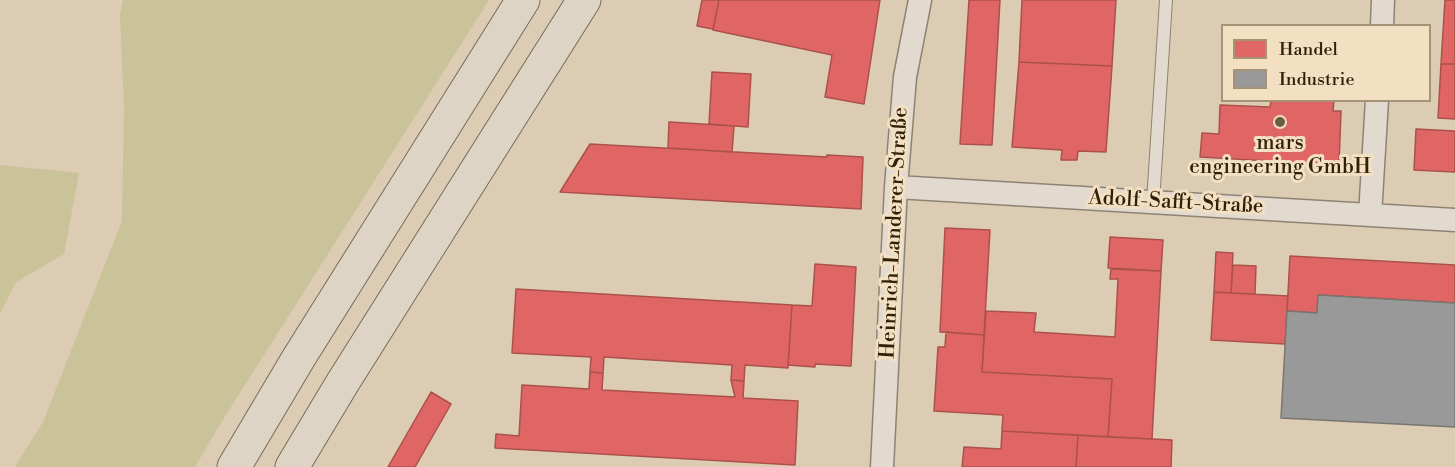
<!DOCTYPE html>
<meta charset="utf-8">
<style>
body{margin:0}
#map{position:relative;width:1455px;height:467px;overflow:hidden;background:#dbccb3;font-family:"Libre Bodoni",serif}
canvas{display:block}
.legend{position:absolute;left:1221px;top:24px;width:210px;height:78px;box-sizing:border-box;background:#f3e0c3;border:2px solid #a59378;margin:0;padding:8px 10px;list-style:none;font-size:18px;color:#302008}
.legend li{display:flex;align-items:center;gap:12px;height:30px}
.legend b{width:30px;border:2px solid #a59378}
</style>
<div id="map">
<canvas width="1455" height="467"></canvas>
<ul class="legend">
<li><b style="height:16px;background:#e06666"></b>Handel</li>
<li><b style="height:16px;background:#999"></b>Industrie</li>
</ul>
</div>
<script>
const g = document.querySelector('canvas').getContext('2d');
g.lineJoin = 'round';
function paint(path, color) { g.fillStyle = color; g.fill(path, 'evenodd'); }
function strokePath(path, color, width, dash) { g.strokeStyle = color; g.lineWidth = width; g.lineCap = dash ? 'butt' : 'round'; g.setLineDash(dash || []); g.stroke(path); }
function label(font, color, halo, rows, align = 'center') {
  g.font = font + ' "Libre Bodoni",serif'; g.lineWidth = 6; g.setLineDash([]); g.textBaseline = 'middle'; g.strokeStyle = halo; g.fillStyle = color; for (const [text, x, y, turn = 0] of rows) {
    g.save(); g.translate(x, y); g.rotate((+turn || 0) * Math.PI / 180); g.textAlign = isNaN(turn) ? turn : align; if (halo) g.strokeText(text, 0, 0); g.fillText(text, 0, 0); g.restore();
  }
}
const green = new Path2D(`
 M123,0h366l-267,421 -27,46h-180l28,-45 79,-201 2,-114 -4,-92z
 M0,165l79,8 -15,81 -48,28 -16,32z`);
const shops = new Path2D(`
 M702,0h17l-6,29 -16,-3z
 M719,0h161l-16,104 -39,-7 7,-42 -119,-25z
 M969,0h31l-8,145 -32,-1z
 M1022,0h94l-4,66 -93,-4z
 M1445,0h10v64h-14z
 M1019,62l93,4 -6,86 -28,-1 -1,9h-16l1,-10 -50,-3z
 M1441,64h14v55l-17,-1z
 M712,72l39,2 -3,53 -39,-3z
 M1271,100h63l-1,11h8l-2,54 -139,-8 2,-24 17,1 1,-29 50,2z
 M669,122l65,4 -2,26 -64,-4z
 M1416,129l39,2v41l-41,-2z
 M590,144l237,13v-2l36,2 -2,52 -301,-17z
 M945,228l45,2 -6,105 -44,-3z
 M1110,237l53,3 -2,31 -53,-3z
 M1216,252l17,1 -2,40 -17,-1z
 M1290,256l165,9v38l-137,-8 -1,18 -30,-2z
 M815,264l41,3 -5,99 -36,-2v3l-27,-2 4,-60 20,1z
 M1233,265l23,1 -1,28 -24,-1z
 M1111,269l50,2 -9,168 -44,-2 4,-58 -130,-7 4,-61 50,2 -2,19 81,5 3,-58h-8z
 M516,289l276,16 -4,63 -43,-3 -1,16 -13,-1 1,-15 -128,-8 -1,16 -13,-1 1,-15 -79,-4z
 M1214,292l74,4 -3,48 -74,-4z
 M946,332l38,3 -2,37 130,7 -4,58 -106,-6 1,-16 -69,-4 4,-64h7z
 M590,372l13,1 -1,17 133,7 -4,-17 13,1 -1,17 55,3 -3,64 -300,-17 1,-14 23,2 3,-51 67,4z
 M431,392l20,12 -36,63h-27z
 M1002,431l76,4 -2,32h-114l2,-20 37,2z
 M1078,435l94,5 -1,27h-95z`);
const industry = new Path2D(`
 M1318,295l137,8v124l-174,-9 6,-107 30,2z`);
const service = new Path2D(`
 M1153,202l13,-202`);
const minor = new Path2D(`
 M1382,26l1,-26
 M896,187l559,33
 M1370,215l7,-115
 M882,467l14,-280 9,-110 15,-77`);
const trunk = new Path2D(`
 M234,467l64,-108 225,-359
 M292,467l51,-85 241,-382`);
const markers = [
 [1280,122,6,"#6c5c44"]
];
const poiNames = [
 ["mars",1280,144],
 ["engineering GmbH",1280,168]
];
const streetNames = [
 ["Adolf-Safft-Straße",1176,203,3],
 ["Heinrich-Landerer-Straße",895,233,-87]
];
paint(green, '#cac298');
paint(shops, '#e06666');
strokePath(shops, '#ab514a', 1.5);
paint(industry, '#999');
strokePath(industry, '#7a756e', 1.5);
strokePath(service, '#8e8373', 14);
strokePath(minor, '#8e8373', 25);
strokePath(trunk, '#766c5c', 35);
strokePath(service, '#e2dace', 12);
strokePath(minor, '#e2dace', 22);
strokePath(trunk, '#ddd4c6', 33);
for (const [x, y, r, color] of markers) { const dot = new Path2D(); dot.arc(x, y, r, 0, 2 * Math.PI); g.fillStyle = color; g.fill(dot); strokePath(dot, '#f3e0c3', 2); }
label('21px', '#302008', '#f3e0c3', poiNames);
label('21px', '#302008', '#f3e0c3', streetNames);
</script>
